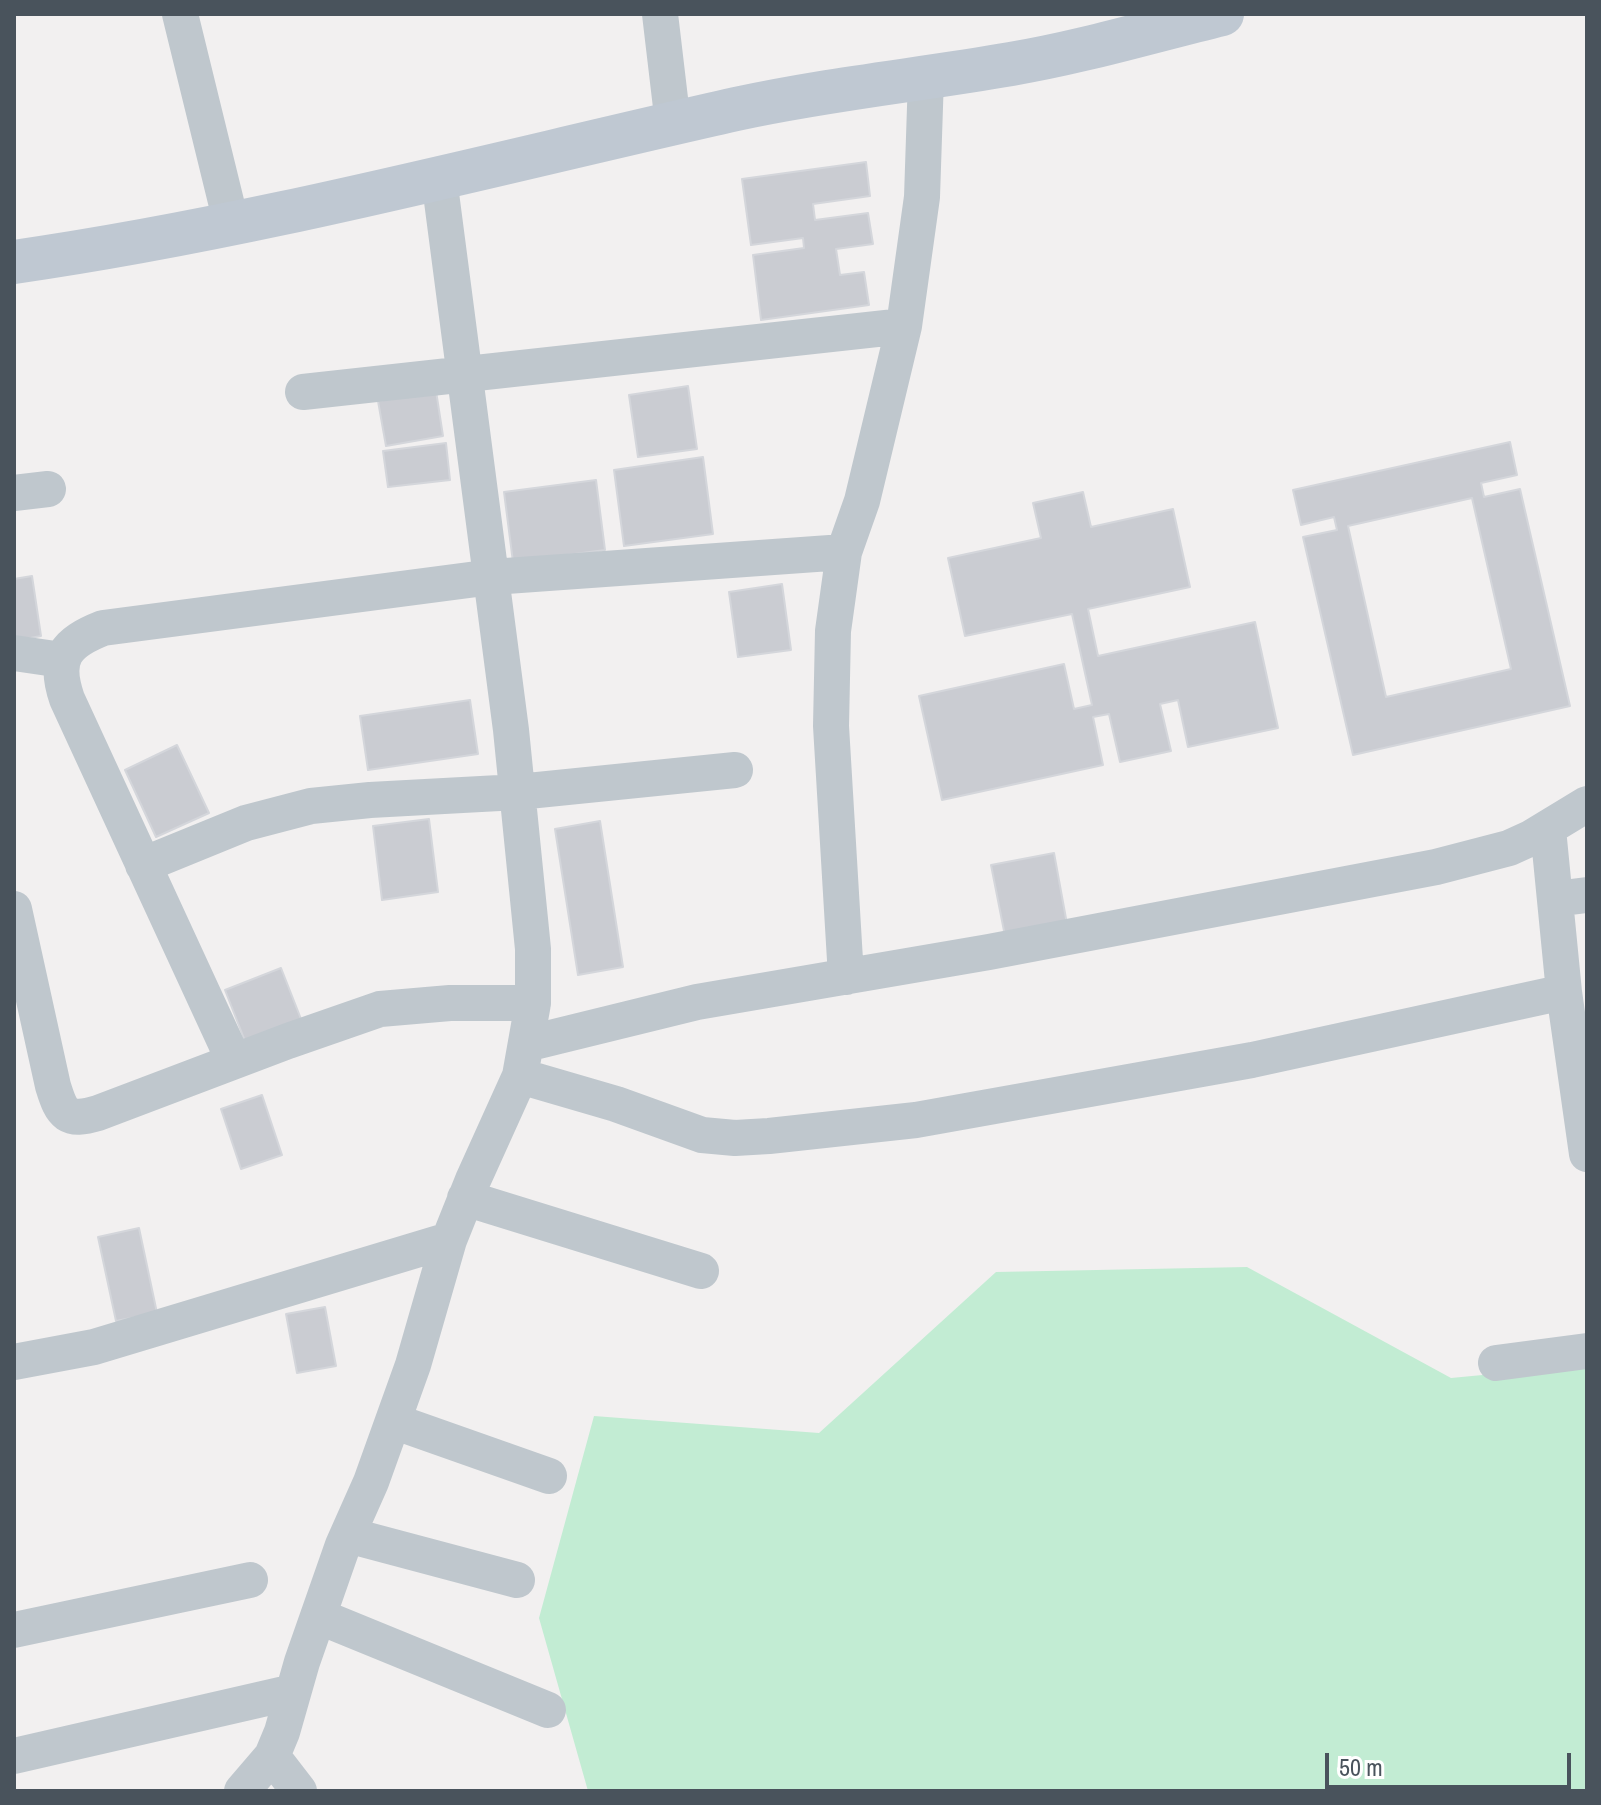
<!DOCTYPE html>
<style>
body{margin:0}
#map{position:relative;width:1601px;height:1805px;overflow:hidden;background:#f2f0f0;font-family:"Archivo Narrow",sans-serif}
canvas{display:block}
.frame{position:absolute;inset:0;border:16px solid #49535c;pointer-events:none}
.scale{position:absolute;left:1325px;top:1753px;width:246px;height:36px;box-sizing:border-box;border:4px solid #49535c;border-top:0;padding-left:10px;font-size:24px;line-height:28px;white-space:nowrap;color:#49535c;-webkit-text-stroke:6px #fff;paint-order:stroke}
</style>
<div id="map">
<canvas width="1601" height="1805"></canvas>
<div class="frame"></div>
<div class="scale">50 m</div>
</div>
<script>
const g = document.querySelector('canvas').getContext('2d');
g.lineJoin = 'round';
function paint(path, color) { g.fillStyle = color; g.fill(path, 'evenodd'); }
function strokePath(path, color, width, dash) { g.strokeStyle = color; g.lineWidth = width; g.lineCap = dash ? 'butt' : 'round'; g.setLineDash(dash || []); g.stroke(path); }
const green = new Path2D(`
 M1247,1267l204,111 136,-13v426h-999l-49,-173 55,-202 225,17 177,-161z`);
const building = new Path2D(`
 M866,162l4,34 -57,8 2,16 53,-7 5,31 -37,5 4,26 24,-3 5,33 -108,15 -8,-65 51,-7 -1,-10 -52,7 -9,-66z
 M688,386l9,63 -59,8 -9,-62z
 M436,391l7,45 -57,10 -8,-45z
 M1510,442l7,33 -36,8 3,14 36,-8 50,217 -217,49 -50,-218 34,-7 -3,-13 -33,8 -8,-35zM1472,498l39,171 -125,28 -38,-171z
 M446,443l4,37 -62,7 -5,-36z
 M703,457l10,77 -89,12 -10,-76z
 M596,480l9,70 -92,12 -9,-70z
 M1083,492l8,35 82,-18 17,78 -102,22 10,47 157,-34 23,106 -90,19 -10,-47 -18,4 11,47 -51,11 -11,-48 -16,3 10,48 -161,35 -23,-104 145,-32 10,45 18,-4 -20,-91 -107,22 -17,-78 93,-20 -8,-35z
 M32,576l9,60 -27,5v-62z
 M782,584l9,66 -53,7 -9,-65z
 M470,700l8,54 -110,16 -8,-54z
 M177,745l32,68 -53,24 -31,-67z
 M429,819l9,73 -56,8 -9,-74z
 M600,821l23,146 -45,8 -23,-146z
 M1054,853l13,71 -62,12 -14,-71z
 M281,968l20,51 -56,22 -20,-51z
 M262,1095l20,60 -41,14 -20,-60z
 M139,1228l18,85 -41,8 -18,-84z
 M325,1307l11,59 -39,7 -11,-59z`);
const street = new Path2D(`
 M180,14l51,208
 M660,14l13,110
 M303,392l601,-66
 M14,493l34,-4
 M14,653l48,7
 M1548,829l16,163 23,162
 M143,865l103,-42 65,-17 59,-6 148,-8 217,-22
 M1555,899l32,-4
 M14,909l39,177c9,29 14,36 45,27l190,-72 92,-32 70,-6h83
 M846,977l-15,-251 2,-95 11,-79 18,-51 42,-175 18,-129 4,-120
 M526,1044l171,-42 292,-50 447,-85 73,-19 22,-10 56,-34
 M234,1061l-167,-362c-14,-41 -2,-56 36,-71l389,-51 352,-25
 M520,1076l96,28 86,31 33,3 34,-2 147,-16 336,-60 312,-68
 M465,1198l236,73
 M14,1362l80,-15 355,-107
 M1496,1363l91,-12
 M393,1421l156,55
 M348,1535l169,45
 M318,1616l230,94
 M14,1630l236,-50
 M14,1756l279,-64
 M272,1756l27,35
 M242,1791l30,-35 10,-24 20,-70 41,-117 28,-63 42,-117 36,-125 24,-60 47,-104 13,-73v-54l-22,-219 -72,-552`);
const secondary = new Path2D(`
 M14,262c243,-35 482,-99 722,-153 91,-20 183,-29 275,-45 71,-12 141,-33 211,-50`);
paint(green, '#c2ecd3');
paint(building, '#caccd2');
strokePath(building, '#d4d6db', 2);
strokePath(street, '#bfc7cd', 36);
strokePath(secondary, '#bfc8d2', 44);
</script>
